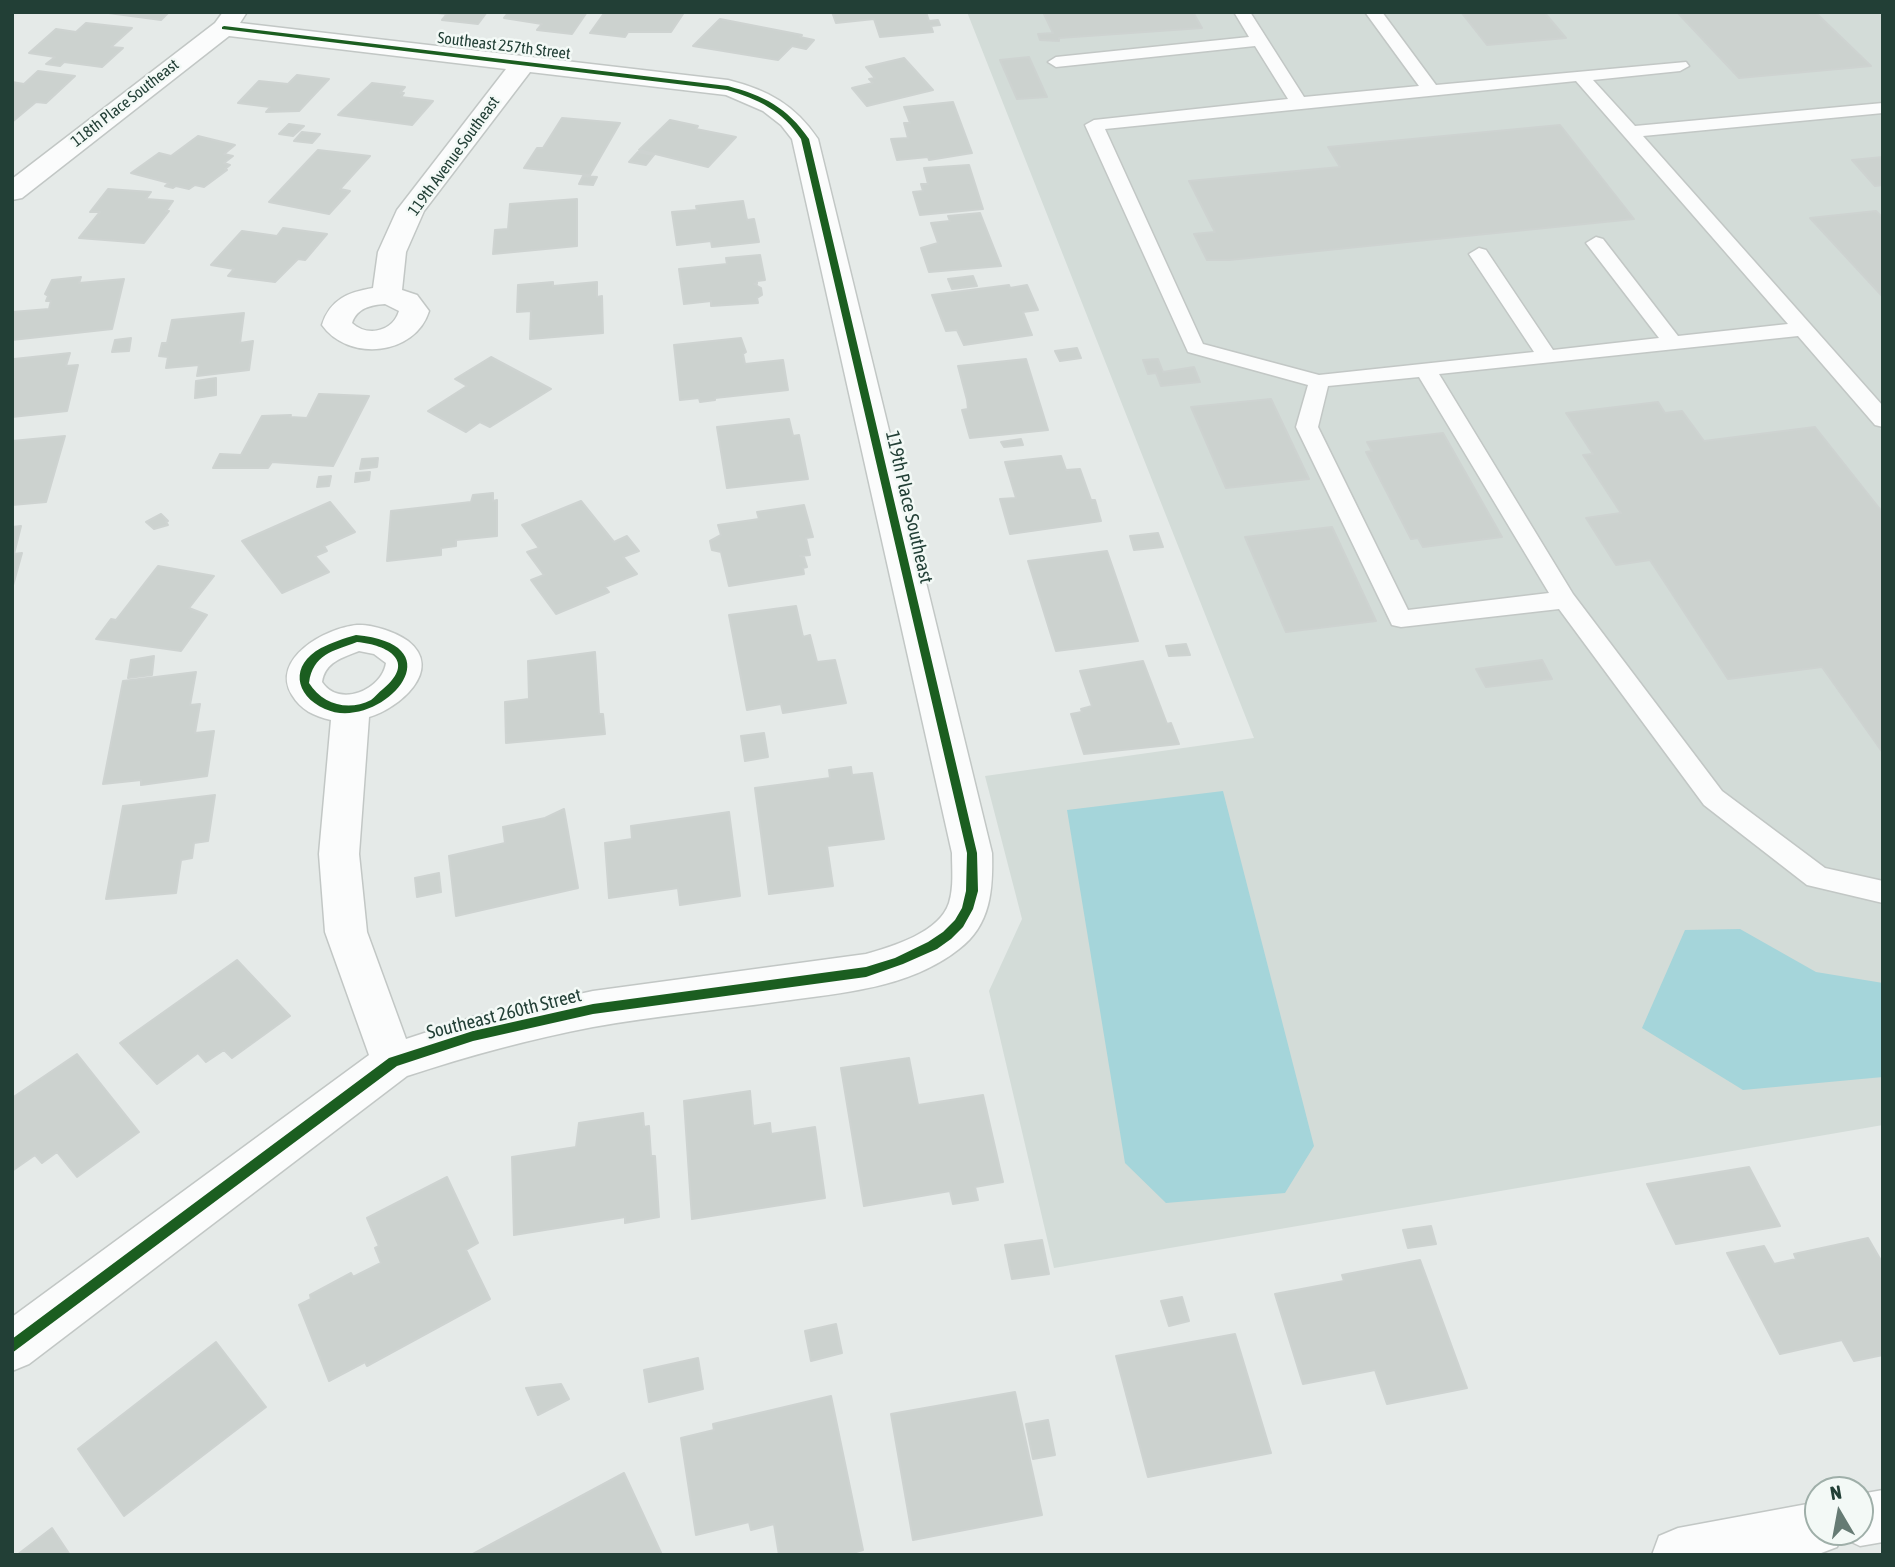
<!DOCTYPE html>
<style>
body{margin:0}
#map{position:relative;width:1895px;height:1567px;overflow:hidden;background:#e5eae8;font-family:"Asap Condensed",sans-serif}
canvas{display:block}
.frame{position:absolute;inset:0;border:14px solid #223f36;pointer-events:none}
.north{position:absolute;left:1804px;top:1476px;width:70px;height:70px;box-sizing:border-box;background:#f3f9f6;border:2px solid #9fafa9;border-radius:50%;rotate:350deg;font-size:19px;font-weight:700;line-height:28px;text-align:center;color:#223f36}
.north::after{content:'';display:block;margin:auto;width:24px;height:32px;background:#667b74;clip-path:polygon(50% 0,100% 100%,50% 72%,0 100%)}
</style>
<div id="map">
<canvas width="1895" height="1567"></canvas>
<div class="frame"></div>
<div class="north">N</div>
</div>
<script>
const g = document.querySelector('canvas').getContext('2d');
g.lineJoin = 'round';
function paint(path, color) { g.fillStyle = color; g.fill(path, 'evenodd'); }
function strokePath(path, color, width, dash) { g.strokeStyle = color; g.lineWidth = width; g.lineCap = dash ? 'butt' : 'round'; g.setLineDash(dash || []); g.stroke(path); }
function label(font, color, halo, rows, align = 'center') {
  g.font = font + ' "Asap Condensed",sans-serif'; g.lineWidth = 5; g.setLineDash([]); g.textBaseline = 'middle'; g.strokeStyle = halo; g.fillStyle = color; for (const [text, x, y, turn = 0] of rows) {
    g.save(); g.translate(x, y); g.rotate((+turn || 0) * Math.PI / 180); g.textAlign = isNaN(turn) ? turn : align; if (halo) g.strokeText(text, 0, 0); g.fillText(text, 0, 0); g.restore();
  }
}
const built = new Path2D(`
 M967,12h916v1113l-829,143 -65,-277 33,-72 -37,-143 269,-38z`);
const water = new Path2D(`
 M1223,791l91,355 -29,47 -119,10 -41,-40 -58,-353z
 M1740,929l76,43 67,11v94l-140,13 -101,-62 43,-98z`);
const building = new Path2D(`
 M101,12h68l-8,8z
 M429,12h58l-9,12 -36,-4 5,-6z
 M509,12h78l-15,22 -35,-4 5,-6 -38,-6z
 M605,12h59l19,2 -12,18h-43l-3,5 -35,-4z
 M832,12h94l3,9 9,-1 2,5 -9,1 2,6 -53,5 -6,-18 -38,4z
 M1043,12h150l9,16 -143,10v3l-19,-1 -2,-6 15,-1z
 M1461,12h83l22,26 -79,7z
 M1677,12h138l56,54 -132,12z
 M720,19l82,16 -2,2 14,3 -8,9 -14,-3 -14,14 -85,-14z
 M86,23l46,5 -21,19 12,1 -21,19 -38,-5 -4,4 -14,-2 9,-7 -26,-4 27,-24 20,3z
 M1029,57l18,40 -30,2 -17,-39z
 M904,58l29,32 -66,16 -15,-18 21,-5 -4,-4 6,-1 -9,-11z
 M38,71l37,5 -29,27 -10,-1 -24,20v-40l12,2z
 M297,75l32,4 -30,32 -33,1 4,-5 -32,-4 21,-22 29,3z
 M372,83l33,4 -5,6h4l-3,4 32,4 -21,24 -74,-10z
 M953,102l19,51 -43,7 -1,-3 -31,3 -6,-21 17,-1 -4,-15h6l-6,-16z
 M562,118l58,5 -30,52 -66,-7 13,-20h6z
 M670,120l28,6 -2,3 40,8 -28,30 -69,-17z
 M289,124l15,2 -11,10 -14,-2z
 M1560,125l74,94 -405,41h-22l-13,-26 21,-2 -26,-51 151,-14 -12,-20z
 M302,132l18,2 -8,9 -18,-2z
 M198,136l37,9 -11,9 9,2 -9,7 6,2 -5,4 2,1 -23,17 -9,-2 -6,4 -13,-3 -3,2 -8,-2 4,-3 -38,-10 28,-20 12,3z
 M318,150l52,6 -30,33 10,2 -21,23 -60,-12z
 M638,152l16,3 -8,10 -17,-3z
 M1883,157v28l-8,1 -23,-26z
 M969,165l14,44 -63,6 -7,-23 10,-1 -2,-7h7l-4,-16z
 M583,176l14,1 -4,8 -14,-1z
 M108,189l43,3 -5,7 27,2 -7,10h3l-25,32 -65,-5 21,-26h-10z
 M577,199v47l-84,8 2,-24 13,-1 2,-25z
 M743,201l4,19 7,-1 5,23 -47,5 -1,-6 -34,4 -5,-33 25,-2 -1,-4z
 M1876,211l7,7v79l-73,-79z
 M980,213l21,53 -72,6 -8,-24 17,-5 -7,-20 19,-2 -2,-5z
 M283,228l44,6 -22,26 -7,-1 -23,23 -47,-6 6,-7 -23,-4 31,-34 35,5z
 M760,255l5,25 -8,1v3h-3l7,4 1,7 -5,3 1,5 -47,3v-5l-27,3 -5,-35 48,-5 -1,-6z
 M973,276l4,10 -25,3 -4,-10z
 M81,277l-2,6 45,-4 -12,50 -100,11v-28l37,-3 2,-8h-5l2,-5 -3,-2 7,-14z
 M553,282v4l44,-4v15l5,-1 1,37 -73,6 1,-28 -14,1 1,-27z
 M1009,285l1,3 17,-3 11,25 -15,2 9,23 -68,10 -7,-15 -11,1 -14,-36z
 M244,313l-4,30 13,-2 -4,29 -52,6 2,-11 -33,3 2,-11 -9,-1 3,-13h5l5,-23z
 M131,338l-2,13 -17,1 3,-12z
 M741,338l5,14 -3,2 2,10 38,-4 5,30 -73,8v2l-15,2 -1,-4 -19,2 -6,-55z
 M1077,348l4,10 -21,3 -5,-10z
 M70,353l-4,13 12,-1 -11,46 -55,6 2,-58z
 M491,357l60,32 -61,38 -10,-5 -14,10 -38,-21 39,-25 -12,-7z
 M1026,359l22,71 -78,8 -8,-28 6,-1 -1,-9 -9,-34z
 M1158,359l5,13 31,-5 6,15 -39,4 -5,-13 -8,1 -5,-14z
 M216,378v17l-21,3 1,-17z
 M319,394l50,2 -36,70 -61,-4 -4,6h-55l7,-14 21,1 21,-39 29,-1 -1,2 17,1z
 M1271,399l38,80 -83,9 -35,-81z
 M1658,402l7,11 17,-2 22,30 111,-14 68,86v240l-61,-86 -94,12 -78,-119 -34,5 -30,-47 35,-5 -38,-58 10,-1 -27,-41z
 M789,419l4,17 6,-1 9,44 -81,9 -10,-61z
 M1443,433l59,104 -79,10 -5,-9 -7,1 -45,-87 6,-1 -5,-9z
 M65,436l-19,66 -34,3v-64z
 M1021,439l2,6 -19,2 -3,-5z
 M1061,456l5,14 14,-1 11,31h4l6,21 -91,13 -10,-35 16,-1 -11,-36z
 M378,458l-1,9 -17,2 2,-10z
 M370,472l-1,8 -14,2 1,-9z
 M331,476l-2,10 -12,1 2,-10z
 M493,493v8l4,-1v36l-41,4v6l-15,2v7l-54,6 4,-50 80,-9 2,-7z
 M581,501l33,41 13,-6 12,15 -16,6 14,17 -32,13 4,5 -53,22 -25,-34 13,-5 -17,-23 12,-4 -17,-23z
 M330,502l25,30 -31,14 3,5 -12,5 14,16 -47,21 -40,-52z
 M804,505l9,32 -7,1 4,17 -10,1 4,1 3,10 -4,1 1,6 -75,12 -8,-34 -9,-2 -2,-9 11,-6 -3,-10 41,-6 -2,-7z
 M161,514l7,7 -2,1 2,3 -14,4 -8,-7z
 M21,526l-7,28 8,-1 -10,36v-62z
 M1332,527l44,94 -90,11 -41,-95z
 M1158,533l5,14 -29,3 -4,-14z
 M1107,551l31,90 -82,10 -28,-90z
 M158,566l56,10 -25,32 18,7 -26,36 -85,-12 15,-20 5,1z
 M796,606l7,31 7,-2 7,27 18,-2 11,43 -63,10 -2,-9 -34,6 -18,-95z
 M1186,644l4,11 -21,1 -3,-10z
 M595,652l4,62h4l2,20 -99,9 -1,-41 24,-3 -1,-38z
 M154,656l-2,19 -24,3 3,-18z
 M1542,660l10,19 -66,8 -10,-18z
 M1143,661l24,63 4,-1 8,21 -95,10 -13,-40 11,-2 -1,-3 11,-3 -12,-35z
 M196,672l-6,33 10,-1 -5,29 19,-2 -7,45 -66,9v-5l-38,4 20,-103z
 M764,733l4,24 -23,4 -4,-25z
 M851,767l1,8 20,-2 12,66 -57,7 6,40 -64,8 -14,-106 75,-10 -1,-8z
 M215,795l-7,46 -14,2 -2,15 -11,2 -5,33 -70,6 17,-93z
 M564,809l14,79 -122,28 -7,-60 56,-13 -2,-16 42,-9z
 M729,812l11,84 -60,9 -2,-17 -69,10 -4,-55 27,-4 -1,-13z
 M439,873l2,19 -24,5 -2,-19z
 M237,960l53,56 -58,42 -8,-8 -18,12 -8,-9 -41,31 -37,-41z
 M77,1054l62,78 -62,45 -20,-25 -15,11 -7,-8 -23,16v-73z
 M909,1058l9,47 65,-10 20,87 -28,5 3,13 -25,4 -3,-13 -86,15 -23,-138z
 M750,1091l3,35 17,-3 1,11 44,-7 10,71 -133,21 -8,-118z
 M643,1113l1,14 5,-1 2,30h4l4,61 -34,6v-6l-111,18 -2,-78 64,-10 3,-24z
 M1749,1167l31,59 -104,18 -29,-60z
 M447,1177l31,66 -12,7 24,49 -123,67 -2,-4 -36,19 -30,-76 12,-6 -1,-4 41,-22 2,4 28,-14 -6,-15 4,-2 -12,-28z
 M1431,1226l5,18 -28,4 -5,-18z
 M1868,1238l15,26v91l-29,6 -12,-21 -62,14 -53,-101 37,-7 10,18 22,-5 -2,-5z
 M1042,1240l7,34 -37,5 -7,-34z
 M1420,1260l47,128 -80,16 -12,-34 -72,14 -28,-90 69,-13 -2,-6z
 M1182,1297l7,24 -20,5 -8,-25z
 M836,1324l6,29 -31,8 -6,-30z
 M1235,1334l36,119 -123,24 -32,-121z
 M216,1342l50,65 -142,109 -46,-67z
 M698,1358l5,31 -54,13 -5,-32z
 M561,1384l8,15 -31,16 -12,-27z
 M1015,1392l27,123 -129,25 -22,-126z
 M831,1396l32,154 -17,5h-67l-5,-31 -23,6 -2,-8 -53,13 -15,-97 33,-8 -1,-6z
 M1048,1420l7,35 -22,4 -7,-35z
 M624,1473l38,82h-191z
 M52,1528l18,27h-53z`);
const service = new Path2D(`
 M1234,12h16l54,85 115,-11 -54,-74h17l54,73 250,-23 3,4 -9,5 -87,9 42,46 248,-23v10l-240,23 240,270v21l-8,-2 -77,-89 -359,38 134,220 149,197 103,77 58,13v22l-76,-18 -103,-80 -145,-196 -158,18 -9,-2 -96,-198 12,-42 -120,-33 -103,-227 9,-5 194,-21 -33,-53 -199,21 -8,-5 8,-5 193,-20zM1576,81l212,243 -110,12 -75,-97 -7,-2 -10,6 73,95 -106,12 -67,-100 -7,-2 -10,6 65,98 -215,23 -116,-31 -98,-215zM1419,377l130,216 -141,17 -90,-183 10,-41z`);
const minor = new Path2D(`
 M223,12h24l-7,11 488,57c40,10 67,25 90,59l174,714c1,36 -1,72 -33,96 -49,39 -117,44 -176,52 -64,9 -128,15 -190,26 -63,12 -125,29 -186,49l-378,288 -17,7v-54l357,-262 -44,-123 -6,-78 12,-134c-17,-4 -30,-10 -39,-25 -22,-36 33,-67 65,-70 14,-1 39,7 51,16 37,29 -10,68 -39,76l-10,137 8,78 39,107 67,-22 120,-26 273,-37c27,-8 73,-21 83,-51 5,-16 3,-33 3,-50l-160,-714 -11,-14 -18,-14 -37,-16 -196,-23 -106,139 -18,41 -4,38 15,5 12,16c-14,45 -81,51 -107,14 8,-26 27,-33 51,-37l5,-36 19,-42 109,-141 -277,-33 -207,162 -10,2v-21l203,-156zM385,304l14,7c-6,21 -32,26 -47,12 5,-15 19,-18 33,-19zM359,651l15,3 12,9c-4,27 -47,45 -64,19 3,-20 20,-24 37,-31z
 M1883,1490v52l-23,4 -19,-9 -4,10 -21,8h-164l7,-19 19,-8 140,-26v30h42v-38z`);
const cycleway = new Path2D(`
 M224,26l504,60c36,10 59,21 81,53l168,714 1,38 -5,18 -10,18 -12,12 -14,10 -34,15 -37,13 -273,37 -120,27 -76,25 -385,287v-14l377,-281 84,-27 120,-27 273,-37 29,-9 33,-16 15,-10 12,-12 7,-12 4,-17 1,-38 -166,-714c-18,-28 -43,-40 -74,-49l-505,-61v-2z
 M356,635c107,10 22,98 -31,74 -31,-14 -35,-44 -4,-61 10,-5 24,-10 35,-13zM357,642c31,3 60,19 26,47 -4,3 -8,8 -12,11 -23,12 -49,4 -62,-17 4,-29 24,-32 48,-41z`);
const farStreetnames = [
 ["Southeast 257th Street",504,46,7],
 ["118th Place Southeast",125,103,-38],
 ["119th Avenue Southeast",454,156,-54]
];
const streetNames = [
 ["119th Place Southeast",909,507,77],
 ["Southeast 260th Street",504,1014,-14]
];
paint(built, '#d3dcd8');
paint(water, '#a5d5da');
paint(building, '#ccd2cf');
strokePath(building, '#ced3d1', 2);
strokePath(service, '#c2c7c5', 3);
strokePath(minor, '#c2c7c5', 3);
paint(service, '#fbfcfc');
paint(minor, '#fbfcfc');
paint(cycleway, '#1b5e20');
label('16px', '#223f36', '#f3f9f6', farStreetnames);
label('19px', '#223f36', '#f3f9f6', streetNames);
</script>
